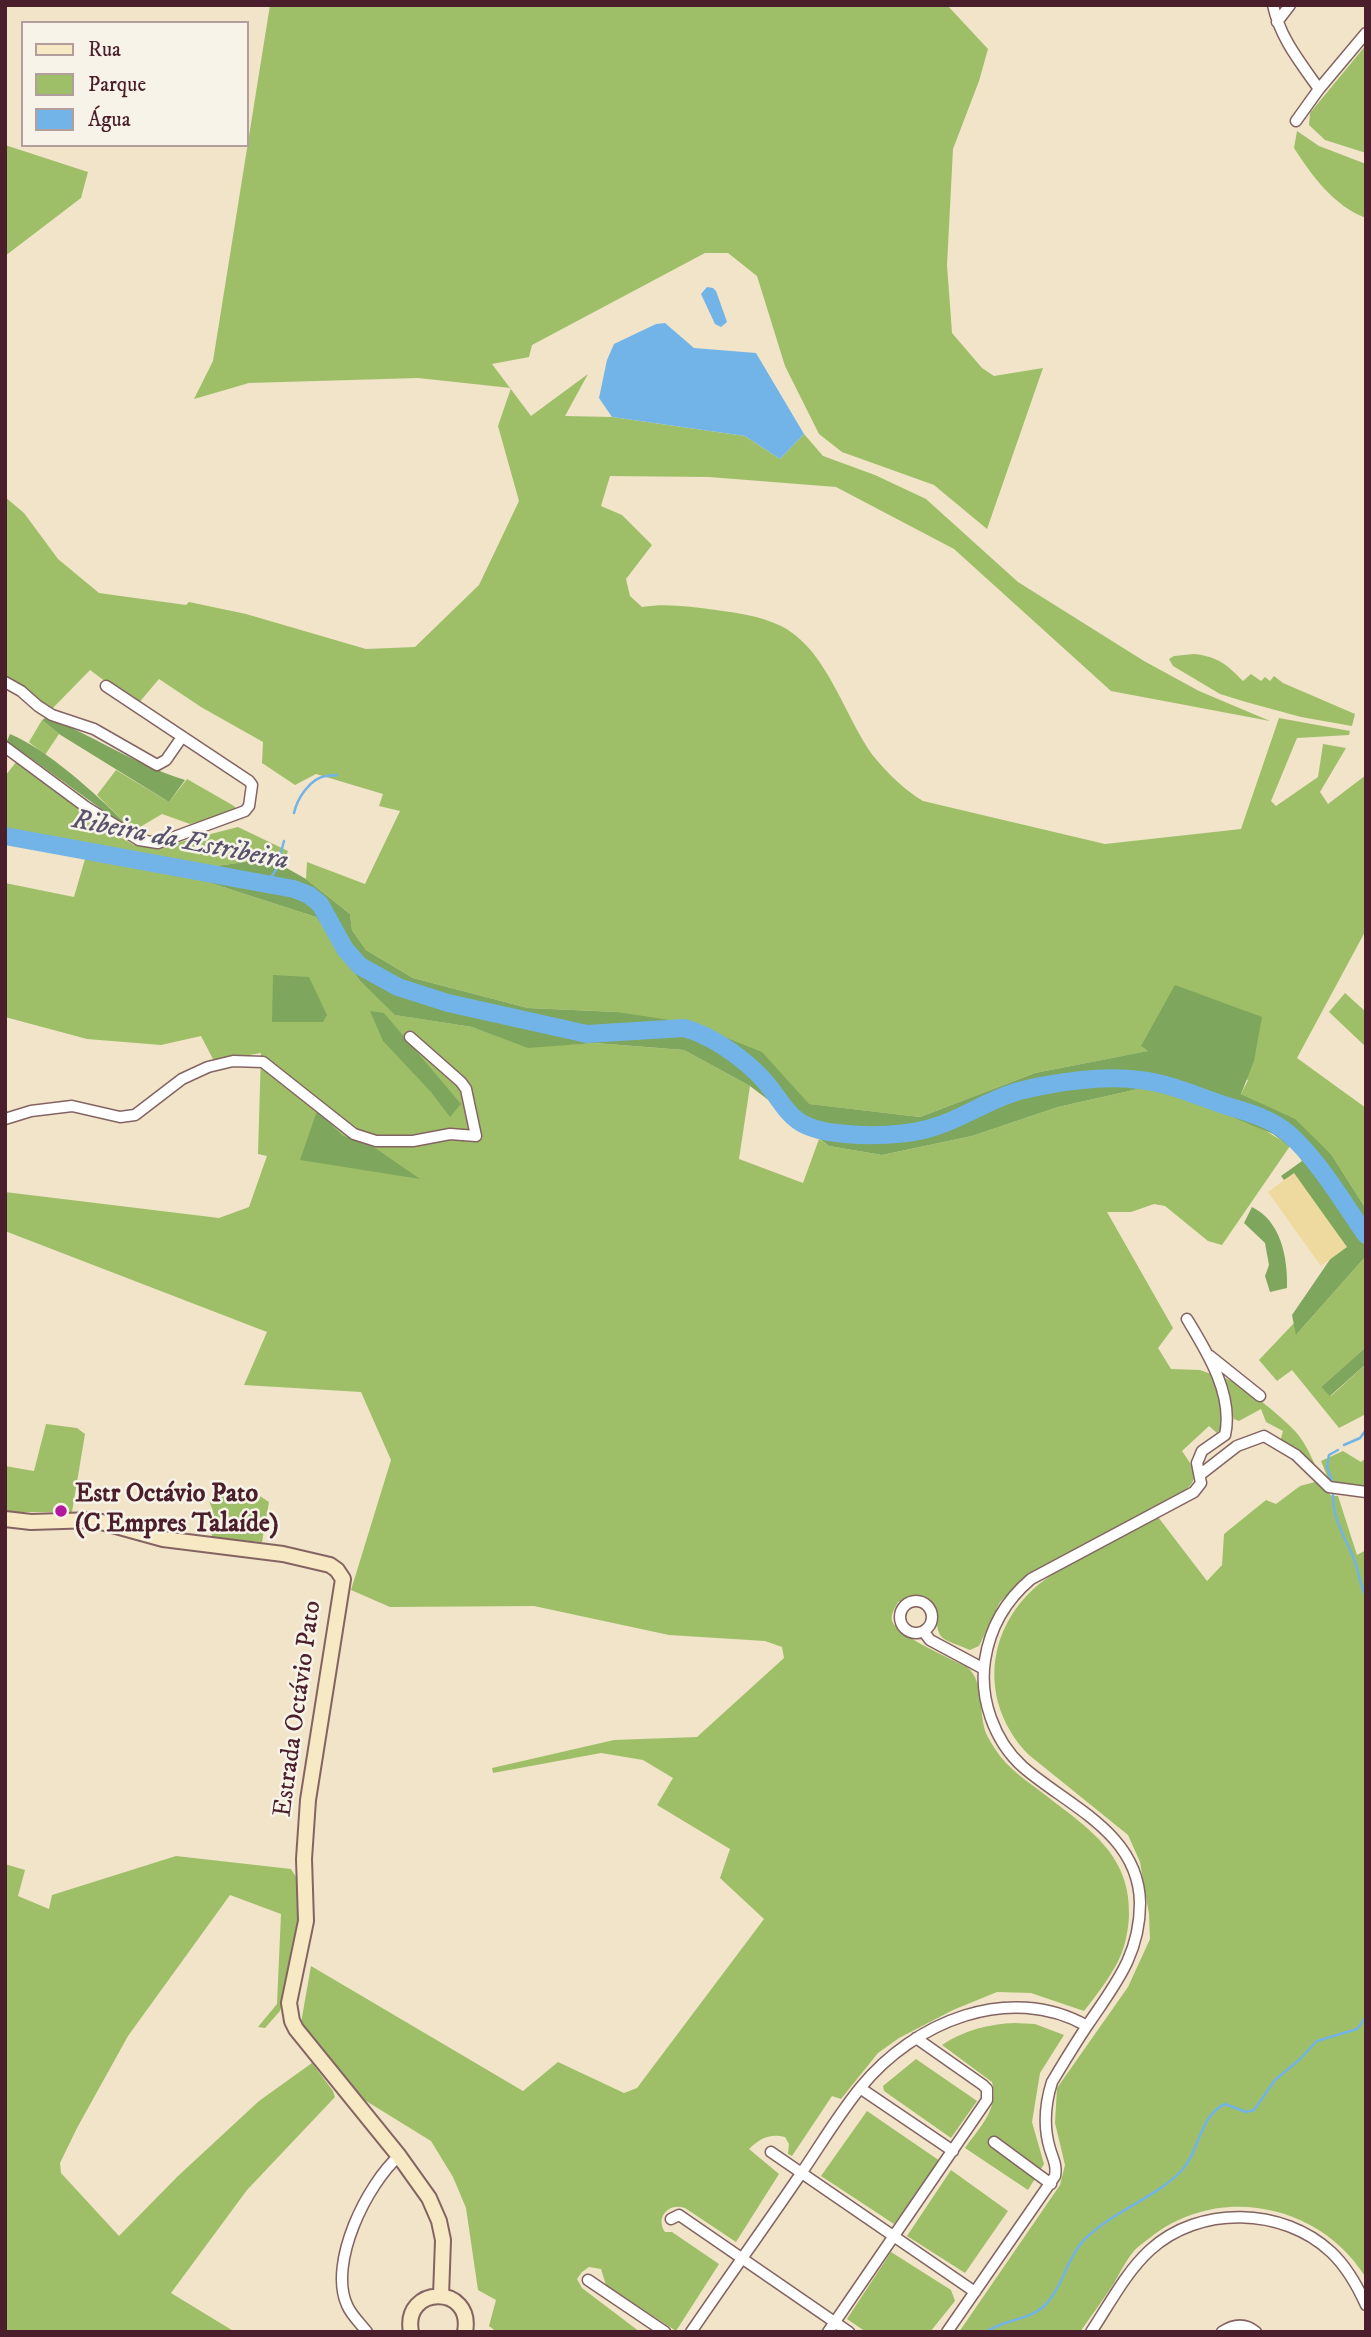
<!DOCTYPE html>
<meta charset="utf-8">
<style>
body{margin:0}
#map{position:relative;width:1371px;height:2337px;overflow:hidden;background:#f1e4c9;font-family:"IM FELL DW Pica",serif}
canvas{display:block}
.frame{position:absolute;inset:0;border:7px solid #4a1f2b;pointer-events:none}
.legend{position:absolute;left:21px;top:21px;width:228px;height:126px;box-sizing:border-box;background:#f7f3e8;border:2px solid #b29e9c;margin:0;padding:9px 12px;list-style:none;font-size:21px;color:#4a1f2b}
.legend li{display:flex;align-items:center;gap:14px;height:35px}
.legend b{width:35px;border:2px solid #b29e9c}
</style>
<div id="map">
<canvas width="1371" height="2337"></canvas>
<div class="frame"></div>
<ul class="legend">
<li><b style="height:9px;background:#f7e9c3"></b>Rua</li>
<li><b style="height:19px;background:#9ebf68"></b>Parque</li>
<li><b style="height:19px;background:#72b4e7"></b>Água</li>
</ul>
</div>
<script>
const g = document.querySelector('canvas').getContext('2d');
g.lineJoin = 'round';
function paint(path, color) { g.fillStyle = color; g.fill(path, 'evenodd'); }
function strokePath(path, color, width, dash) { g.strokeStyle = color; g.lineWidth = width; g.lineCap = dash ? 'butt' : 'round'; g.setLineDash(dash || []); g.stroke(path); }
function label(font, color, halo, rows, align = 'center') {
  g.font = font + ' "IM FELL DW Pica",serif'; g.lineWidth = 5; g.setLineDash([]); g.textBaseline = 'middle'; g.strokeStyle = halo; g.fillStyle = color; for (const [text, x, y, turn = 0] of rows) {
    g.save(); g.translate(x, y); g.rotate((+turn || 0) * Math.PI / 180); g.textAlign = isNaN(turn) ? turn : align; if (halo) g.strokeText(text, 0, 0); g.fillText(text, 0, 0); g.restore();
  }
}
const green = new Path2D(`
 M270,5h677l41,44 -9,32 -26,68 -6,116 5,68 30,35 12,8 49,-8 -56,161 -53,-44 -92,-33 -23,-18 -34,-68 -28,-90 -29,-23h-23l-173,92 -3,12 -37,7 39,52 57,-42 -23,42 47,1 133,19 35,23 24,-25 19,22 52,19 51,24 92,83 126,79 55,30 71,30 -159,-30 -157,-142 -118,-62 -127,-10 -99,-1 -9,30 21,9 30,30 -26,34 4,17 12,11c25,-4 49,0 74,3 22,3 43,6 63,15 49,23 65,93 96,133 13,16 31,33 48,43l182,43 136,-15 38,-111 71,13 -1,4 -52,3 -26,63 5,5 42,-29 5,-33 23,4 -26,44 8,12 38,-29v155l-69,128 69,50v101l-35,-55 -36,-34 -54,-26 7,-14 -106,-33 7,4 -114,22 -115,44 -112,-13 -47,-52 -144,-40 -89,-4 -115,-30 -47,-28 -14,-20 -2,-16 -44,-35 1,-17 58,22 35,-73 -21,-5 4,-12 -67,-20 -21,11 -33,-22 1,-21 -62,-35 -42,-28 -22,26 -47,-35 -41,42 -44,-32v-183l19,16 34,46 41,34 87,12 3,-3 57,12 120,35 49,-2 64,-62 40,-84 -21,-75 13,-38 -93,-10 -169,5 -55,16 19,-38z
 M1366,45v108l-41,-13 -16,-15 1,-12z
 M1297,131l22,15 47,18v54c-32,-12 -54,-42 -72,-70z
 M5,145l83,27 -7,26 -76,58z
 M1194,654c25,3 32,10 49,27l8,-7 10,7 4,-4 5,4 4,-5 9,7 72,31 -3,12 -51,-9 -55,-15 -26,-8 -47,-28 -4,-7 5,-3z
 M42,720l17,14 -14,21 -16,-13z
 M17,761l98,73 19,11 16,1 22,-2 66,-17 50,24 -5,15 -31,-5 -36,5 -151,-23 -60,-14v-53z
 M116,770l53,32 18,-23 47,27 4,5 -48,13 -28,-10 -22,13 -15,-4 -28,-28z
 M85,859l101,16 130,42 44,64 36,34 76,12 56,20 67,-4 89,7 66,36 -11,73 64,24 16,-44 10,7 53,9 90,-19 86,-29 98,-22 102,41 32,20 -68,99 -14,-4 -43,-35 -11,-2 -23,8h-24l66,116 -15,20 13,21 29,1 11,4 11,33v21l-5,5 -8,-7 -27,25c13,19 20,27 -1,43l-153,80 -28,28 -21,44 -9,4c-31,-13 -33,-8 -34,-42l-8,-8 -12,-5 -18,7c-3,6 -9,14 -5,21 8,14 58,36 74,44 18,15 11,45 19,66 3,7 9,16 14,23 14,18 35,30 53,45 41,31 78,58 76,115 -1,18 -5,36 -14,51 -9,16 -20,30 -31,44l-53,-18 -34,-1 -44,18 -54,28 -21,15 -37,46 -9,-3 -40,60 -4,-2 1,-10 -4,-7c-15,-4 -25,1 -36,12l30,25 -43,68 -51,-34c-16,-6 -30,9 -20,24h7l47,32 -43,67 -70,-46 -5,-16 -12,-2 -7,5 -5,7 5,9 58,44h-143l-8,-6 7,-26 -18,-10 -12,-82 -13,-31 -22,-36 -86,-53 -44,-65 10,-57 212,125 35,-29 66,31 13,-5 127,-169 -44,-41 10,-29 -73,-44 16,-27 -30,-18 -42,-7 -108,20 -1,-5 122,-28 83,-3 87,-79 -2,-11 -17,-6 -96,-6 -135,-29 -144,1 -39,-17 40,-130 -30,-68 -117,-7 23,-53 -262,-101v-39l214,26 30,-11 18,-51 -9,-2 3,-101 -47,8 -13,-25 -40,9 -74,-6 -82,-22v-134l69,14z
 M1345,993l21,19v35l-37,-35z
 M1366,1256v91l-45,40 10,9 35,-32v50l-27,14 -47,-58 -15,11 -18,-21 35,-37 3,11z
 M1219,1376c19,4 62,40 76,55 10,11 16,25 22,38l-37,-27 3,-11 -17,-9 -5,-13 -22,12 -5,-2z
 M46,1424l31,4 8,6 -13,78h-57l-10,-2v-44l29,5z
 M1343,1451l18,11 5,-4v30l-36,-5 -9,-22z
 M1315,1482l17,14h6l19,59 9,-5v728c-45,-74 -147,-95 -215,-41 -6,5 -13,9 -17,14 -8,9 -14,22 -20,32 -11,17 -23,33 -34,49h-121l101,-147 5,-20 -10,-42 2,-35 71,-101 22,-48 -1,-25 -9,-52 -12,-27 -99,-80c-54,-55 -43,-136 21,-179 34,-22 73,-40 108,-59l49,64 15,-16 2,-31 42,-34 10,4 24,-18z
 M239,1490l13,1 17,11 -7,40 -50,-4 -2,-25 3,-2 -4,-10z
 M176,1856l115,13 5,8 4,22 -2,36 -18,76 -15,17 -7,-1 19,-23 4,-90 -51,-19 -102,141 -51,92 -17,35 1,10 58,63 59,-60 81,-75 53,-38 21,28 2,6 -88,93 -76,103 64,39h-230v-468l20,6 -7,26 31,13 3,-14z
 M1015,2023l20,1 29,11 -24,38 -8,49 12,42 -16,26 -63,-42c14,-20 35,-40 27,-66l-50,-37c22,-15 47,-21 73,-22z
 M916,2059l61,42 -26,37 -67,-47 -1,-5z
 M867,2111l73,50 -46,63 -73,-48z
 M951,2170l57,41 -43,62 -58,-37z
 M891,2252l60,38 4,11 -25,31h-64l-19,-13z`);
const forest = new Path2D(`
 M47,717c47,19 89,48 138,63l-16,22 -110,-68 -17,-14z
 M10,734c38,16 85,59 115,89l-3,1 -115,-83z
 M5,829l60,14 151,23 36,-5 31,5 23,13 44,35 2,16 14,20 47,28 115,30 89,4 72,11 73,29 47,52 111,13 115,-44 113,-22 -7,-5 34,-61 87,32 -8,44 -13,33 54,25 36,35 35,55v47l-70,79 -4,-20 39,-57 15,-11 -52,-73 -10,6 -3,-4 21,-15 -7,-10 -22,-17 -117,-49 -98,22 -86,29 -90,19 -53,-9 -79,-60 -66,-36 -89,-7 -67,5 -56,-21 -77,-12 -35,-34 -44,-64 -130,-42 -101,-16 -72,-15 -8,-3z
 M273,975l36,2 18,38 -4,7h-51z
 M370,1011l14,2 77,91 -11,13 -19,-25 -48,-51z
 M317,1111l26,25 25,7 52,36 -120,-19z
 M1252,1207c29,14 36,51 35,81l-17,4 -5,-16 4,-11 -4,-22 -21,-20z
 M1366,1347v17l-36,32 -9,-9z`);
const sand = new Path2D(`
 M1294,1173l53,74 -26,19 -53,-74z`);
const water = new Path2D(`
 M707,287l6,1 3,3 10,28 1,3 -6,5 -6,-3 -14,-30z
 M665,323l29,25 62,5 48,81 -24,25 -35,-23 -133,-19 -13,-19 8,-38 7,-16 42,-20z`);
const stream = new Path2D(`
 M294,813c3,-14 16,-35 32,-37 4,-1 8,0 11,-1
 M266,884l10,-14 8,-29
 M1344,1445l16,-7 6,-8
 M1332,1481l-5,-14 2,-12 9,-5
 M1333,1491c-1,29 11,43 21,68 5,12 5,25 12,37
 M986,2332c17,-12 43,-12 58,-26 19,-18 23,-50 42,-68 28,-27 71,-41 96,-68 18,-19 17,-54 43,-66l21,8 8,-2 21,-30 24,-20 18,-19 40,-12 9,-12`);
const river = new Path2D(`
 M5,836l289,53 15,6 11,9 25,45 15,17 38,21 50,16 139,31 97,-6c26,7 53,26 72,44 32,30 26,55 81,61 28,4 73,3 100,-7 28,-9 53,-27 82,-35 36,-9 85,-16 121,-11 29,3 59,17 87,26 21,6 45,13 62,28 31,28 53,67 77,101`);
const street = new Path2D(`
 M1273,5c7,33 27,57 46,84
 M1277,22l13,-17
 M1296,121l23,-32 47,-56
 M5,682l16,9 17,15 14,9 42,14 63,36 9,-5 16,-23
 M5,747l81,60 53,33 19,3 87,-32 4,-5 3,-21 -3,-4 -143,-95
 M5,1119l26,-8 41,-5 48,11 15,-2 47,-36 26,-12 25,-6 30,1 91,72 22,7h37l37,-7 26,2 -10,-47 -5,-7 -51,-45
 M1210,1356l50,40
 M1201,1474l36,-28 27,-10 32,19 33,32 37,5
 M900 1617a16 16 0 1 1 32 0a16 16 0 1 1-32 0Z
 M924,1632l6,8 54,29
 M860,2088l93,63
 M994,2142l57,42
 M771,2152l204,140
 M671,2219l8,-4 170,117
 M588,2280l77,52
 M367,2332c-6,-8 -16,-17 -20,-27 -19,-42 20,-121 52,-149
 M691,2332c36,-53 73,-104 109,-157 20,-29 38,-60 61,-88 53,-65 148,-105 226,-61
 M828,2332l159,-232v-11l-4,-4 -67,-47
 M947,2332l108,-156c2,-11 -2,-17 -5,-27 -7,-23 -5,-45 2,-67 12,-20 24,-40 37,-59 27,-40 51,-69 51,-120 -1,-70 -72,-97 -117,-136 -29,-26 -44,-69 -38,-107 5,-33 20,-59 46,-81l163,-87 7,-9 -4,-20 5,-12 23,-16c9,-40 -18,-83 -38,-116
 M1091,2332c18,-27 35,-60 59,-82 49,-45 133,-43 181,2 16,15 26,33 35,53
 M1222,2332c12,-8 23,-9 34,0`);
const secondary = new Path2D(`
 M5,1519l26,3 63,-2 69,19 120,15 47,11 7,5 6,9 -35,221 -4,59 2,62 -17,82 3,18 4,8 103,127 30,42 10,23 4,19 -2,56
 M411,2332c-9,-47 63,-48 54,0`);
const markers = [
 [61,1511,7,"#b5179e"]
];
const poiNames = [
 ["Estr Octávio Pato",75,1496],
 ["(C Empres Talaíde)",75,1526]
];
const streetNames = [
 ["Estrada Octávio Pato",299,1709,-82]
];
const waterNames = [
 ["Ribeira da Estribeira",180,842,11]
];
paint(green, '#9ebf68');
paint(forest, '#7ea65c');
paint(sand, '#eeda9e');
paint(water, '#72b4e7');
strokePath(stream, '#72b4e7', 2.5);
strokePath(river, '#72b4e7', 18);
strokePath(street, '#846462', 13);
strokePath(secondary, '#846462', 18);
strokePath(street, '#fff', 10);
strokePath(secondary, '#f7e9c3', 14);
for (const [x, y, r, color] of markers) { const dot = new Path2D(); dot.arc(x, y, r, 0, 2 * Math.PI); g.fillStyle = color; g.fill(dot); strokePath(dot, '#f7f3e8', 2.5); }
label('bold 26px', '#4a1f2b', '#f7f3e8', poiNames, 'left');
label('26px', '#4a1f2b', '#f7f3e8', streetNames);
label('italic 28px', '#58536d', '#f7f3e8', waterNames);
</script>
